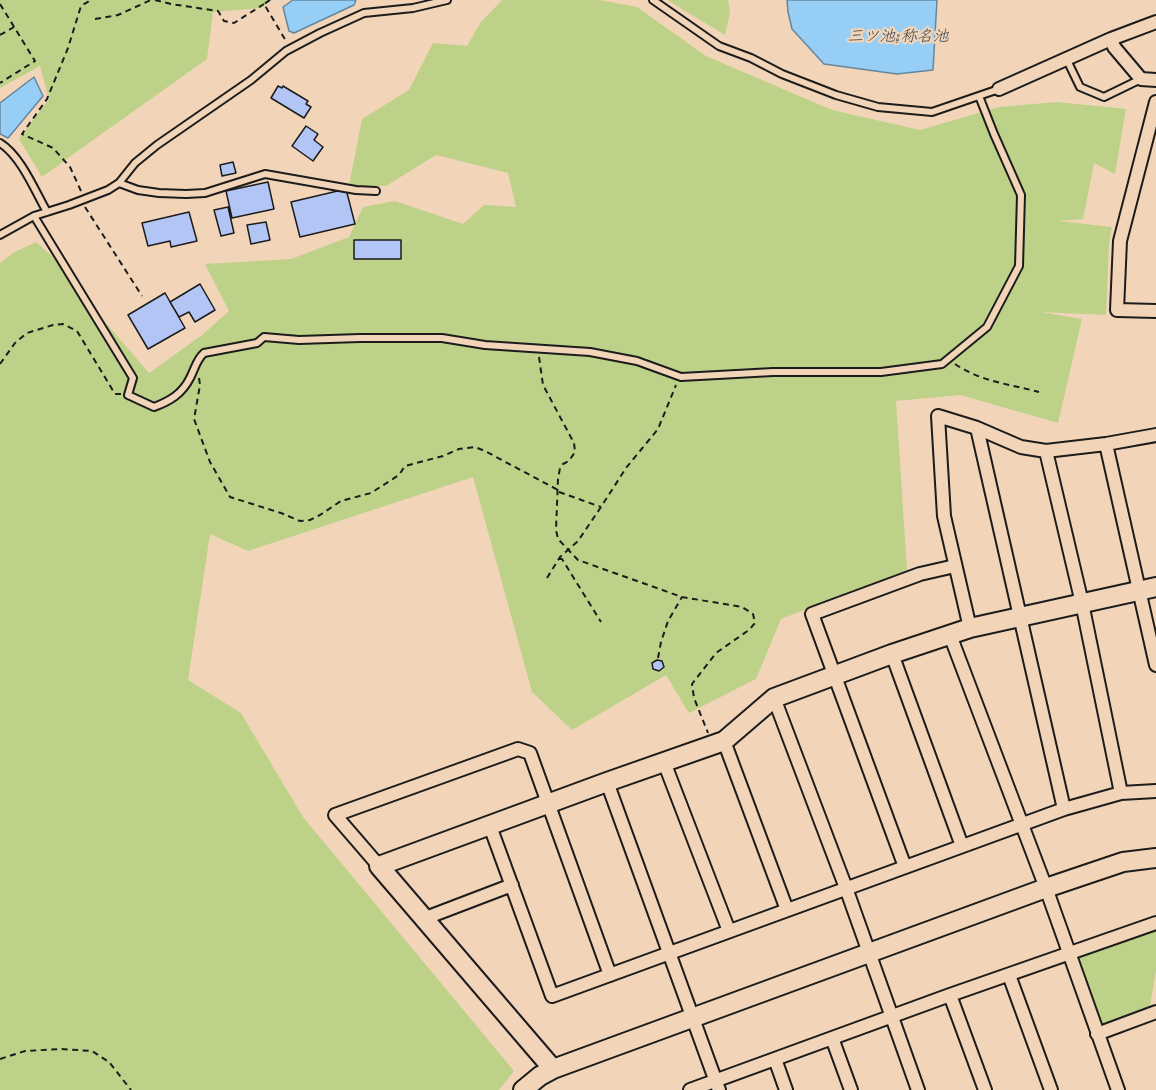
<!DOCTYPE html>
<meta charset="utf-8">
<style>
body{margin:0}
canvas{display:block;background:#f2d5b8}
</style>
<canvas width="1156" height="1090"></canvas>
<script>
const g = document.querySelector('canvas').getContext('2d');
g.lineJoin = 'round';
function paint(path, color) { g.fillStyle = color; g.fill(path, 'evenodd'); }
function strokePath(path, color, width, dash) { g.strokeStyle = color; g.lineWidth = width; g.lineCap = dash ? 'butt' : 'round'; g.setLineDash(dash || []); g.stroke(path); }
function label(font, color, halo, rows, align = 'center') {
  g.font = font + ' Mali,"Klee One",sans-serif'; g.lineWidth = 4.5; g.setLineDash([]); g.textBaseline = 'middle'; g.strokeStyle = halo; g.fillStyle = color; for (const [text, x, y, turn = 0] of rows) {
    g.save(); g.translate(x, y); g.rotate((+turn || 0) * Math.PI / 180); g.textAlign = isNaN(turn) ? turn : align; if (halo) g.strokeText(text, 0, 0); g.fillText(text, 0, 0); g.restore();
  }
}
const green = new Path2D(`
 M0,0h272l-11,8 -48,4 -6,47 -128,91 -37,27 -23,-38 30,-40 -9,-33 -40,22z
 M502,0h98l37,7 69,49 126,54 88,20 79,-23 58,-5 69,7 -11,65 -21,-11 -11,56 -25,2 54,6 -3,17 -3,71 -65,-3 41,7 -24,104 -98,-28 -64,6 11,169 -126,49 -25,60 -67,34 -23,-38 -94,55 -40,-38 -59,-215 -225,74 -38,-17 -22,146 53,33 62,104 211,254 -15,19h-499v-827l13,-10 23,-11 16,14 33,43 64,74 53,-38 27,-24 -24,-47 86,-5 58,-22 14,-30 32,-6 68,23 21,-19 32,2 -8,-34 -72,-18 -50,31h-37l13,-67 47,-29 24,-47 34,3 14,-24z
 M667,0h61l2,13 -5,22z
 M1156,926v45l-6,35 -51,23 -26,-73z`);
const water = new Path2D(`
 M293,0h63l-2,5 -60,28 -5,-2 -6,-24z
 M787,0h150l-4,70 -36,4 -73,-10 -32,-35 -4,-17z
 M34,77l9,19 -35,42 -8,-4v-31z`);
const building = new Path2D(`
 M278,86l4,2 1,-2 25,15 -2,3 5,3 -7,11 -33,-20z
 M306,126l12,8 -4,6 9,7 -10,14 -21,-15z
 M233,162l3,11 -14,3 -2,-11z
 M268,182l6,27 -42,9 -6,-27z
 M346,189l9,35 -55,13 -9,-35z
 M228,207l6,26 -13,3 -7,-26z
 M189,212l8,29 -26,6 -1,-6 -22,5 -6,-23z
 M266,222l4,18 -19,4 -4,-19z
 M354,240h47v19h-47z
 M200,284l15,26 -20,12 -6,-10 -10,5 -9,-15z
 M165,293l20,35 -37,21 -20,-34z
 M657,660l5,1 2,6 -5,4 -6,-2 -1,-6z`);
const path = new Path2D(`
 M155,0l16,4 47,7 6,10 10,2 30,-19
 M270,0l-6,4 22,37
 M0,4l35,57 -35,22
 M95,19l23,-4 33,-15
 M0,35l14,-8
 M81,191l-11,-24 -17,-19 -31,-14 25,-35 21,-51 13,-42 10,-6
 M85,207l57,89
 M539,357l4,28 31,58 1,9 -6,9 -6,3 -3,4 -2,11 -2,51 2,9 20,21 104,37 60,10 11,7 2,9 -6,7 -33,23 -24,31 2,14 14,35
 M0,364l15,-21 12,-10 26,-8 10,-1 14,7 38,63h6
 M955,364c27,18 54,20 84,28
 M199,378l1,7 -6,34 16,43 20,35 51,16 19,8 10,-1 10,-5 21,-14 30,-8 28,-18 6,-9 38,-10 16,-7 16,-2 10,4 73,39
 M559,492l42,15
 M559,559h3l39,63
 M547,578l13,-21 18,-16 23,-34 25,-39 32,-39 18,-44
 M658,658l3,-16 7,-21 14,-24
 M0,1059l25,-8 36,-2 31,2 17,11 22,28`);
const lane = new Path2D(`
 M653,0l66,46 32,12 31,16 54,21 42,12 54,5 67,-23
 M1066,58l14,29 24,10 37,-18
 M0,143c21,13 35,48 47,69
 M119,183l19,7 21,3 27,1 19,-1 60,-19 91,16 20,1
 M34,216l99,162 -5,17 26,12c16,-6 28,-13 36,-29 5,-9 6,-18 14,-25l53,-10 7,-6 35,3 61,-2h82l43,7 105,7 47,9 44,16 92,-5h108l61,-8 45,-37 32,-61 2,-71 -27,-61 -15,-38
 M0,235l34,-19 35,-11 39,-15 11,-7 16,-20 22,-18 94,-65 35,-29 34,-18 44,-20 49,-5 34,-8`);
const street = new Path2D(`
 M1111,39l3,8 27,32 15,1
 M999,89l112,-50 45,-17
 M1156,102l-36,139 -3,69 39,1
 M977,428l87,381
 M1106,444l50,221
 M1046,451l36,152 39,190
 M970,628l-26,-112 -6,-100 39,12 44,19 25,4 60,-7 50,-9
 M950,635l96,253 72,202
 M892,654l70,192
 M774,698l72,190 72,202
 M724,741l63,169
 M664,762l65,169
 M607,782l112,308
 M490,826l62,170 512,-187 57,-16 35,-2
 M379,866l-44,-51 183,-66 12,4 80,222
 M905,867l-93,-253 108,-40 35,-8
 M423,919l89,-34
 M1009,975l42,115
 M950,995l35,95
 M1097,1034l59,-22
 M832,1038l19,52
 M775,1059l11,31
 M690,1090l260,-95 206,-72`);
const secondary = new Path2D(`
 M553,1069l-174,-203 228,-84 117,-41 50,-43 118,-44 78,-26 186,-41
 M523,1090l17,-14 13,-7 493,-181 77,-26 33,-4`);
const waterNames = [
 ["三ツ池;称名池",898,36]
];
paint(green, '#bdd288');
paint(water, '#96cef5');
strokePath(water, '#65879e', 1.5);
paint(building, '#b2c5f4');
strokePath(building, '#1c1c1c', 1.5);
strokePath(lane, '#1c1c1c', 10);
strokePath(street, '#1c1c1c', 16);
strokePath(secondary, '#1c1c1c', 22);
strokePath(path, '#1c1c1c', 2, [6, 4.5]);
strokePath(lane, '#f2d5b8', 6);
strokePath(street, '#f2d5b8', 12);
strokePath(secondary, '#f2d5b8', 18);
label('italic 16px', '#3a4852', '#f2d5b8', waterNames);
</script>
